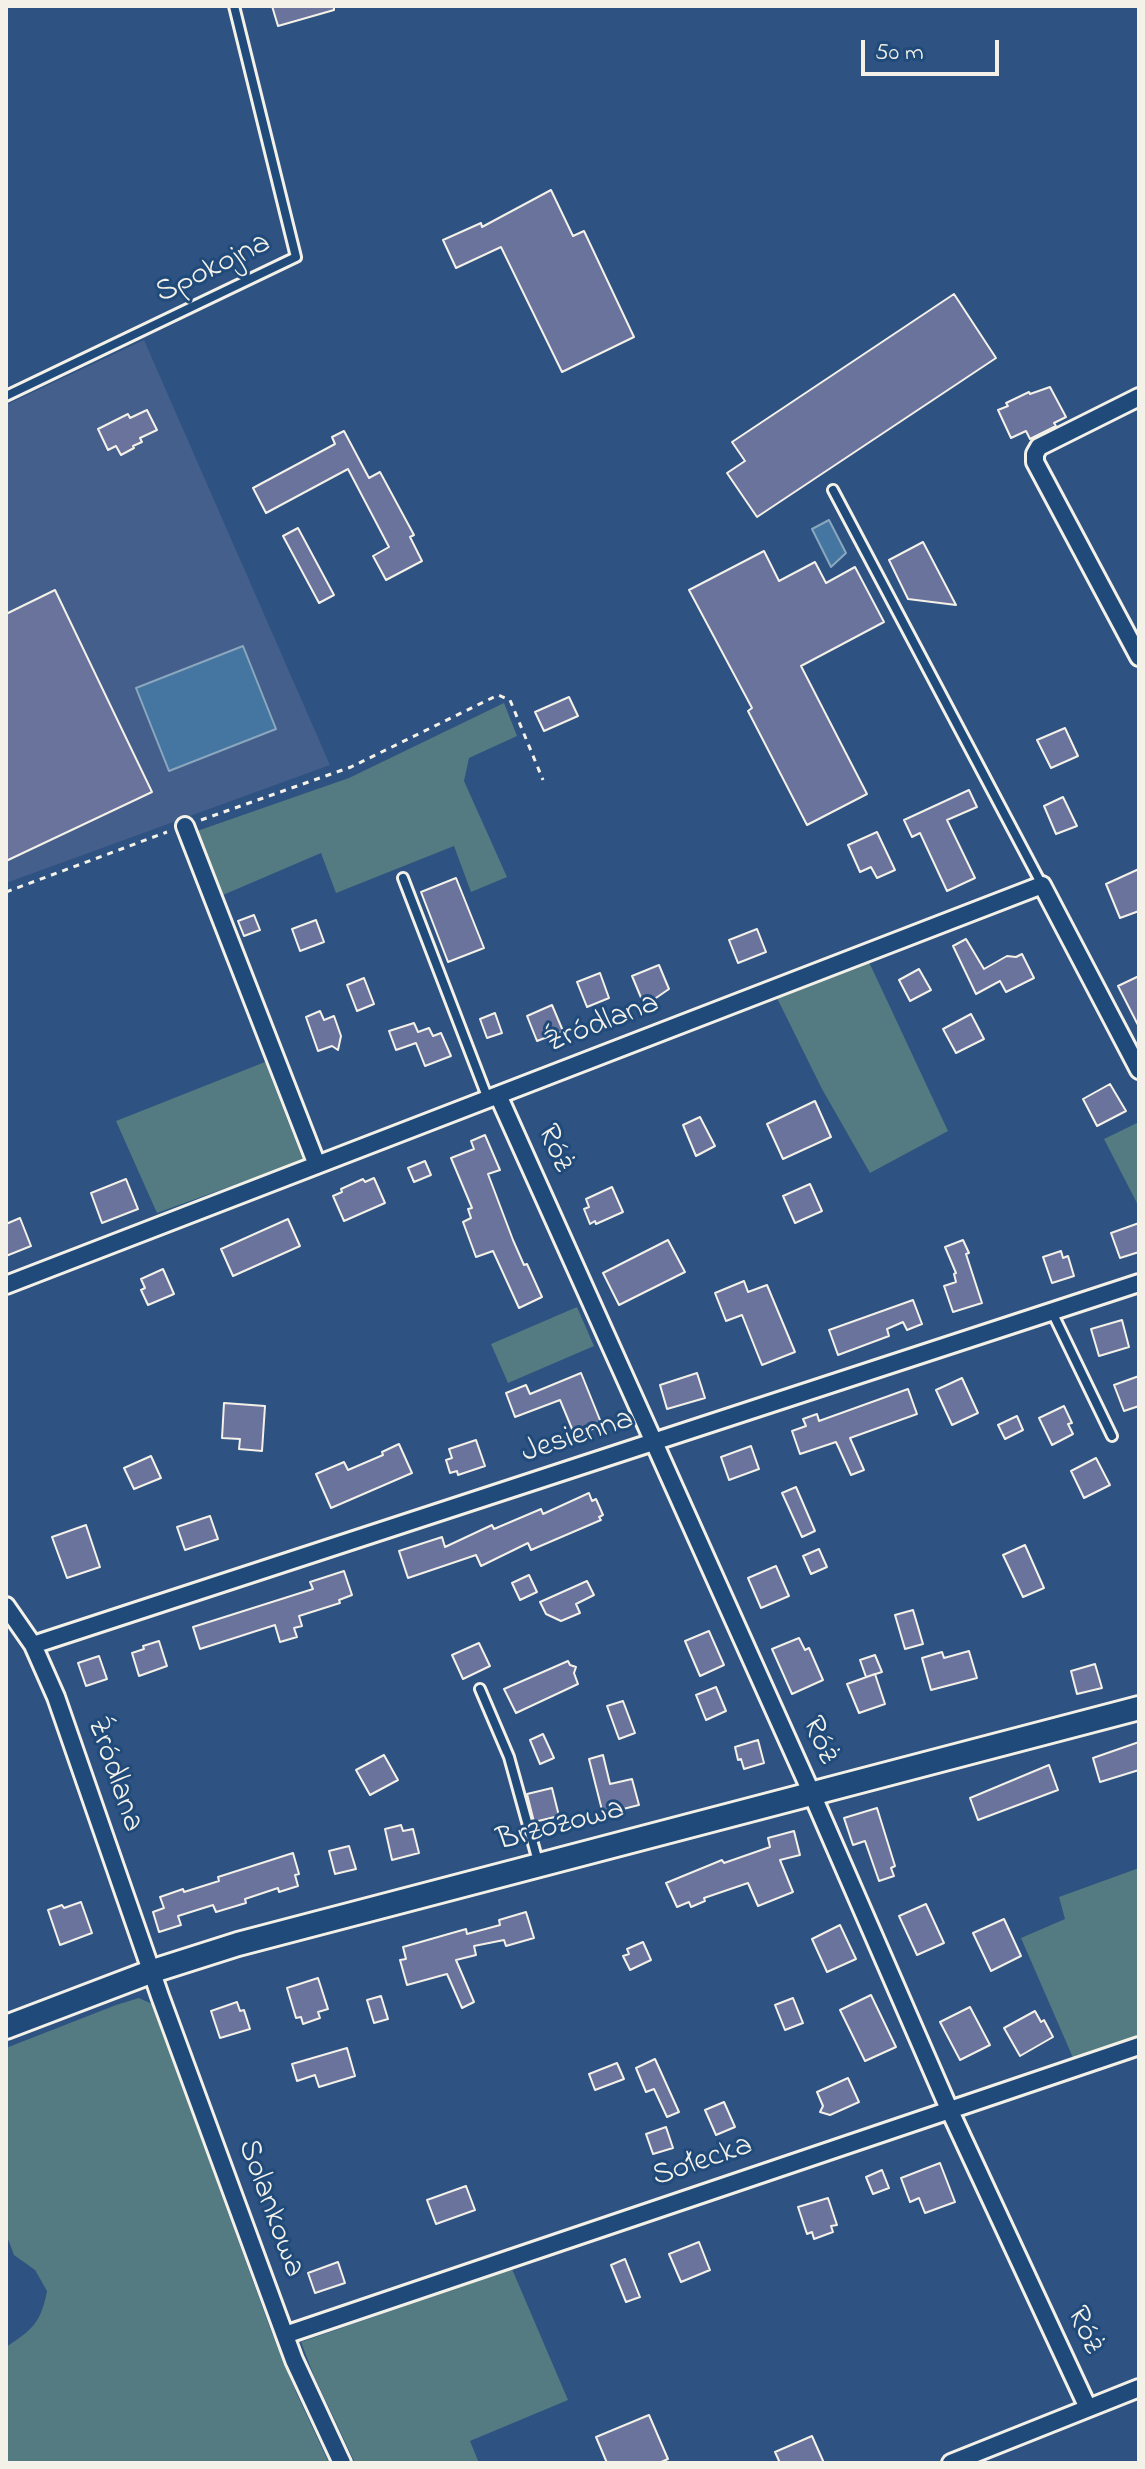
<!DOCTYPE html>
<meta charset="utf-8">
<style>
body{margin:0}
#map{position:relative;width:1145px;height:2469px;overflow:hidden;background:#2e5281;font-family:"Indie Flower",sans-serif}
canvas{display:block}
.frame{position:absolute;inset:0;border:8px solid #f4f1e8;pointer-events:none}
.scale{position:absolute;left:861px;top:40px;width:138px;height:36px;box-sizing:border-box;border:4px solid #f4f1e8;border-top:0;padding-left:10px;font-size:24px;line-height:28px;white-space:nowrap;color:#f4f1e8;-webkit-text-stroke:6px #1f4a7a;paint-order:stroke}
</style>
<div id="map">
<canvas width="1145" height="2469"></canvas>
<div class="frame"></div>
<div class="scale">50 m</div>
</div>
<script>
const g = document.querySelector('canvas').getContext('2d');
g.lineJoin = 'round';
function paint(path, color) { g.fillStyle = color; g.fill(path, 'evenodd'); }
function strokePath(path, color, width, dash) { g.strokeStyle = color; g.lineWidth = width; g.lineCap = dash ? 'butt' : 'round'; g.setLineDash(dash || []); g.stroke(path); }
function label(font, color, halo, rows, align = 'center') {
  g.font = font + ' "Indie Flower",sans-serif'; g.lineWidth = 6; g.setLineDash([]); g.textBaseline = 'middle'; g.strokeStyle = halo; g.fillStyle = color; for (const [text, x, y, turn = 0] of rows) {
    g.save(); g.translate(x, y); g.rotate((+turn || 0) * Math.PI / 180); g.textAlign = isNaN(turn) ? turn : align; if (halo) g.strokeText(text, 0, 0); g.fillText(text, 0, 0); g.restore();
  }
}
const built = new Path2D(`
 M144,340l186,425 -324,118v-478z`);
const green = new Path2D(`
 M504,703l13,33 -48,22 -5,23 43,96 -36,15 -17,-46 -118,47 -15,-40 -105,45 -19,-67 152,-53z
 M869,962l79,169 -78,42 -48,-84 -45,-91z
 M265,1062l38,98 -146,53 -41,-92z
 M1139,1122v85l-35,-68z
 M577,1307l17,39 -86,37 -17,-39z
 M1139,1868v170l-65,22 -53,-122 44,-19 -6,-22z
 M139,1998l13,6 118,324 26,64 33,71h-323v-116c26,-17 35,-24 41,-56l-12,-21 -21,-15 -8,-21v-186l110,-43z
 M512,2269l56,131 -98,41 9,22h-124l-41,-87 -13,-34z`);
const water = new Path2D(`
 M829,520l17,33 -15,14 -19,-38z
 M243,646l33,83 -107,42 -33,-83z`);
const building = new Path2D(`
 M272,6h62v4l-56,16z
 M551,190l22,46 11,-5 50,106 -72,35 -61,-125 -45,21 -13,-28 38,-17 1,4z
 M954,294l42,64 -239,159 -30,-44 18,-12 -13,-19z
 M1050,387l16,30 -12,6 2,3 -26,13 -4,-8 -15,7 -13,-28 10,-4 -2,-3 23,-11 1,2z
 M147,410l10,20 -17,8 2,4 -9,4 1,2 -13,7 -5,-9 -8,4 -10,-21 30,-15 2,4z
 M344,431l25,47 11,-6 34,63 -4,2 12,24 -36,19 -13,-24 16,-9 -41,-78 -82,44 -13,-25 82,-44 -3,-7z
 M298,528l36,67 -15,8 -36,-67z
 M923,542l33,63 -48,-6 -19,-39z
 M764,551l15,30 36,-19 11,21 29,-16 29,55 -83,44 66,128 -60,31 -59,-114 4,-3 -63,-118z
 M55,590l97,202 -146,69v-247z
 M569,697l9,19 -34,15 -9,-19z
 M1065,728l13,28 -27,12 -14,-28z
 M969,790l8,17 -30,13 28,58 -28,13 -27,-58 -8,4 -8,-17z
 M1063,797l14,29 -21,8 -12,-28z
 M877,832l18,38 -18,8 -6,-11 -11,5 -12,-27z
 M1139,869v42l-19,7 -14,-34z
 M456,878l28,70 -36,14 -27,-70z
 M254,915l6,15 -16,6 -6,-15z
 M316,920l8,22 -24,9 -8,-22z
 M757,929l9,23 -28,11 -9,-23z
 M966,939l18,30 23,-13 9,1 6,-3 12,24 -28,14 -6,-11 -24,13 -23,-48z
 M659,965l10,24 -16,11 -5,-2 -6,2 -10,-24z
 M919,969l12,21 -21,11 -11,-21z
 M600,973l9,25 -22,9 -10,-25z
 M1139,976v51l-21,-41z
 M364,978l10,26 -17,7 -10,-26z
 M552,1005l11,26 -26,10 -10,-25z
 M320,1011l4,9 10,-4 7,20 -3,14 -6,-4 -14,5 -12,-34z
 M495,1013l7,20 -15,5 -7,-19z
 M971,1014l13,25 -28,14 -13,-24z
 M414,1023l4,9 11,-4 4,8 8,-3 10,23 -26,10 -9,-23 -20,7 -7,-19z
 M1110,1084l16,27 -29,15 -14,-27z
 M815,1101l16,36 -48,22 -16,-35z
 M700,1117l15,29 -19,10 -13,-31z
 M485,1135l15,35 -12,4 25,66 11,25 3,-1 15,33 -23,11 -26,-57 -17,6 -13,-35 8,-4 -3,-9 4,-1 -21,-50 23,-9 -3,-8z
 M425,1161l6,14 -17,7 -6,-14z
 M374,1178l11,25 -41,18 -11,-25 9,-4 -1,-3 22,-10 2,3z
 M126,1179l12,30 -36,14 -11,-30z
 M810,1184l12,27 -27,12 -12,-27z
 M612,1187l11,25 -27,12 -1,-3 -5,3 -6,-15 5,-2 -3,-8z
 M20,1218l11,28 -25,10v-32z
 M288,1219l12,27 -67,30 -12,-27z
 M1139,1223v29l-19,6 -9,-25z
 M668,1240l17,32 -66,33 -16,-32z
 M963,1240l6,13 -3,1 16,49 -29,9 -9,-26 12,-4 -2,-8 2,-1 -11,-26z
 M1061,1251l2,7 5,-2 6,20 -22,7 -9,-26z
 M163,1269l11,25 -26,11 -7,-15 4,-2 -4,-9z
 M744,1281l4,11 19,-7 28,67 -33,13 -20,-50 -16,6 -11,-28z
 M913,1300l9,24 -15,6 -4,-8 -16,7 2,7 -51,19 -9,-25z
 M1122,1320l7,27 -30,9 -8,-27z
 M581,1373l21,52 -27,11 -15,-36 -45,17 -9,-24 20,-8 4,9z
 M697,1373l8,25 -38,11 -7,-24z
 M1139,1376v30l-15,5 -10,-26z
 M962,1378l16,35 -26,12 -16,-35z
 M908,1389l9,25 -67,24 14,32 -13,5 -15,-33 -36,12 -8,-23 14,-5 -3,-7 14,-5 2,7z
 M224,1403l41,3 -3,45 -23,-2 1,-10 -18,-1z
 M1064,1406l8,17 -4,1 5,10 -21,11 -13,-27z
 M1017,1416l6,14 -18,9 -7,-14z
 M476,1440l9,26 -27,9 -1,-4 -7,2 -4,-13 6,-2 -3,-9z
 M399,1444l13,29 -81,35 -15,-34 28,-12 4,8 35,-15 -1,-3z
 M751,1446l8,23 -30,11 -8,-23z
 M151,1456l10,22 -27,11 -10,-21z
 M1096,1458l14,27 -26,13 -13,-27z
 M796,1487l19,44 -13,6 -20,-44z
 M589,1493l3,8 4,-2 7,16 -4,2 2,3 -70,30 -3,-7 -47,23 -5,-11 -68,23 -9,-27 43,-14 3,10 47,-22 2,4 47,-20 2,5z
 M210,1516l8,23 -33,11 -8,-23z
 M86,1525l14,42 -33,11 -15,-41z
 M1025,1545l19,43 -21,9 -20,-42z
 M819,1549l8,18 -16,7 -8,-18z
 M776,1566l13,30 -28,12 -13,-30z
 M344,1571l8,24 -13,5 1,3 -41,13 3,10 -8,2 3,9 -17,5 -5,-17 -75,24 -7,-22 120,-38 -3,-7z
 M529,1575l8,17 -17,8 -8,-17z
 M587,1581l7,14 -18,9 4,9 -19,8 -15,-7 -6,-12z
 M913,1610l10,34 -18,5 -10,-34z
 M709,1631l15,34 -24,11 -15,-35z
 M799,1638l6,12 4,-2 14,32 -31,14 -20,-45z
 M159,1641l8,25 -28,10 -7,-23 12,-4 -1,-3z
 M479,1643l11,23 -27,13 -11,-24z
 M969,1651l8,27 -46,12 -9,-32 20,-6 2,6z
 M875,1655l7,17 -16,5 -6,-17z
 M99,1656l8,23 -21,7 -8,-23z
 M568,1661l2,4 6,2 -2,6 4,11 -62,29 -12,-24z
 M1095,1664l7,24 -25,6 -6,-23z
 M875,1674l10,30 -26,9 -12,-29z
 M716,1687l10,24 -20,9 -10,-25z
 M623,1701l12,32 -16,6 -12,-33z
 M543,1734l11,24 -14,6 -10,-24z
 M758,1740l6,23 -20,6 -3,-10 -3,1 -3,-13z
 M1139,1742v28l-39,12 -7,-24z
 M384,1755l14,25 -28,15 -14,-25z
 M603,1755l7,29 22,-5 7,26 -36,9 -14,-55z
 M1049,1765l9,25 -80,30 -8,-22z
 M552,1788l7,28 -25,6 -7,-28z
 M877,1808l18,58 -4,2 3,8 -15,5 -14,-40 -12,4 -9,-27z
 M401,1825l2,6 10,-2 6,24 -27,7 -7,-31z
 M794,1831l6,24 -20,5 13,32 -35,14 -10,-23 -44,15 1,3 -14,6 -2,-5 -12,5 -11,-24 56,-23 2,3 46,-16 -2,-9z
 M349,1846l7,23 -21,5 -6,-23z
 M293,1853l6,21 -4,1 3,11 -19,6 -1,-4 -33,11 1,4 -30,9 -3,-7 -35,11 3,9 -22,7 -6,-20 11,-4 -4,-11 23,-8 1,3 35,-11 -1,-4z
 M81,1902l11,31 -32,12 -12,-35 14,-5 2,3z
 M926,1904l18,39 -27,12 -18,-39z
 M526,1912l8,26 -28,8 -2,-6 -30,6 2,9 -20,5 18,42 -12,6 -15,-34 -40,11 -7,-25 6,-1 -3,-12 63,-18 1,5 33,-9 -1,-5z
 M1004,1919l17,37 -30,15 -18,-38z
 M840,1925l16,34 -29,13 -15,-33z
 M643,1942l8,18 -21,10 -7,-14 6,-2 -2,-5z
 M318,1978l10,31 -10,3 2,6 -17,6 -2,-7 -5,1 -9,-30z
 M871,1995l25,52 -31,14 -25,-51z
 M381,1996l7,23 -14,4 -7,-23z
 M793,1998l10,25 -18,7 -10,-25z
 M237,2002l3,9 4,-1 6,19 -30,9 -9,-27z
 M970,2007l20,38 -30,15 -20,-38z
 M1035,2011l6,11 3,-2 9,17 -33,19 -16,-28z
 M347,2048l8,28 -36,11 -4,-12 -18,6 -5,-17z
 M655,2059l24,53 -12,5 -13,-28 -8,3 -10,-24z
 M617,2063l7,16 -29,11 -6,-16z
 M848,2078l11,24 -29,13 -10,-3 3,-6 -6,-14z
 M724,2102l11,25 -19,8 -11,-25z
 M666,2127l7,21 -20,6 -7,-20z
 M940,2163l15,39 -30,11 -6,-15 -9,4 -9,-24z
 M882,2170l7,18 -16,6 -7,-17z
 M466,2186l9,24 -39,14 -9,-24z
 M828,2198l9,27 -6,1 2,6 -19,7 -2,-7 -5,2 -9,-27z
 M699,2242l11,28 -29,12 -12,-28z
 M625,2259l15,38 -14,5 -15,-37z
 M338,2262l7,21 -30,10 -7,-20z
 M649,2415l19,44 -9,4h-52l-11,-26z
 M812,2436l12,27h-44l-5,-11z`);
const path = new Path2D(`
 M201,820l150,-53 147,-72 12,5 33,80
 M6,892l161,-60`);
const service = new Path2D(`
 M6,396l290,-139 -62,-251
 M833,490l209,395
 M403,878l85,221
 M1052,1312l60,124
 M480,1689l29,68 30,108`);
const minor = new Path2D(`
 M1139,397l-100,50 -4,7v8l104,195
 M185,826l132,339
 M498,1095l314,699 137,315 139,299
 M6,1285l1036,-400 97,185
 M6,1606l27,39 23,52 104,299 134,364 48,103
 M33,1645l1106,-362
 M285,2335l854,-289
 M951,2463l188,-75`);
const tertiary = new Path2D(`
 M6,2027l147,-56 85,-27 901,-236`);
const streetNames = [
 ["Spokojna",214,270,-26],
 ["Źródlana",603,1025,-21],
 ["Róż",553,1149,66],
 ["Jesienna",578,1438,-18],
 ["Róż",818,1741,66],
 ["Źródlana",113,1775,71],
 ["Brzozowa",561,1827,-15],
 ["Sołecka",703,2163,-19],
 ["Solankowa",269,2209,70],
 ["Róż",1083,2331,65]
];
paint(built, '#445f8b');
paint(green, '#537b81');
paint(water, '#4576a2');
strokePath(water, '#8ba7be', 2);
paint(building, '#6a739c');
strokePath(building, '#f4f1e8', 2);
strokePath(service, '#f4f1e8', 14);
strokePath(minor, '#f4f1e8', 22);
strokePath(tertiary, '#f4f1e8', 28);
strokePath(path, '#f4f1e8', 3, [6, 6]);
strokePath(service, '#1f4a7a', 8);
strokePath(minor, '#1f4a7a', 16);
strokePath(tertiary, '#1f4a7a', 22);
label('32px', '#f4f1e8', '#1f4a7a', streetNames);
</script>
